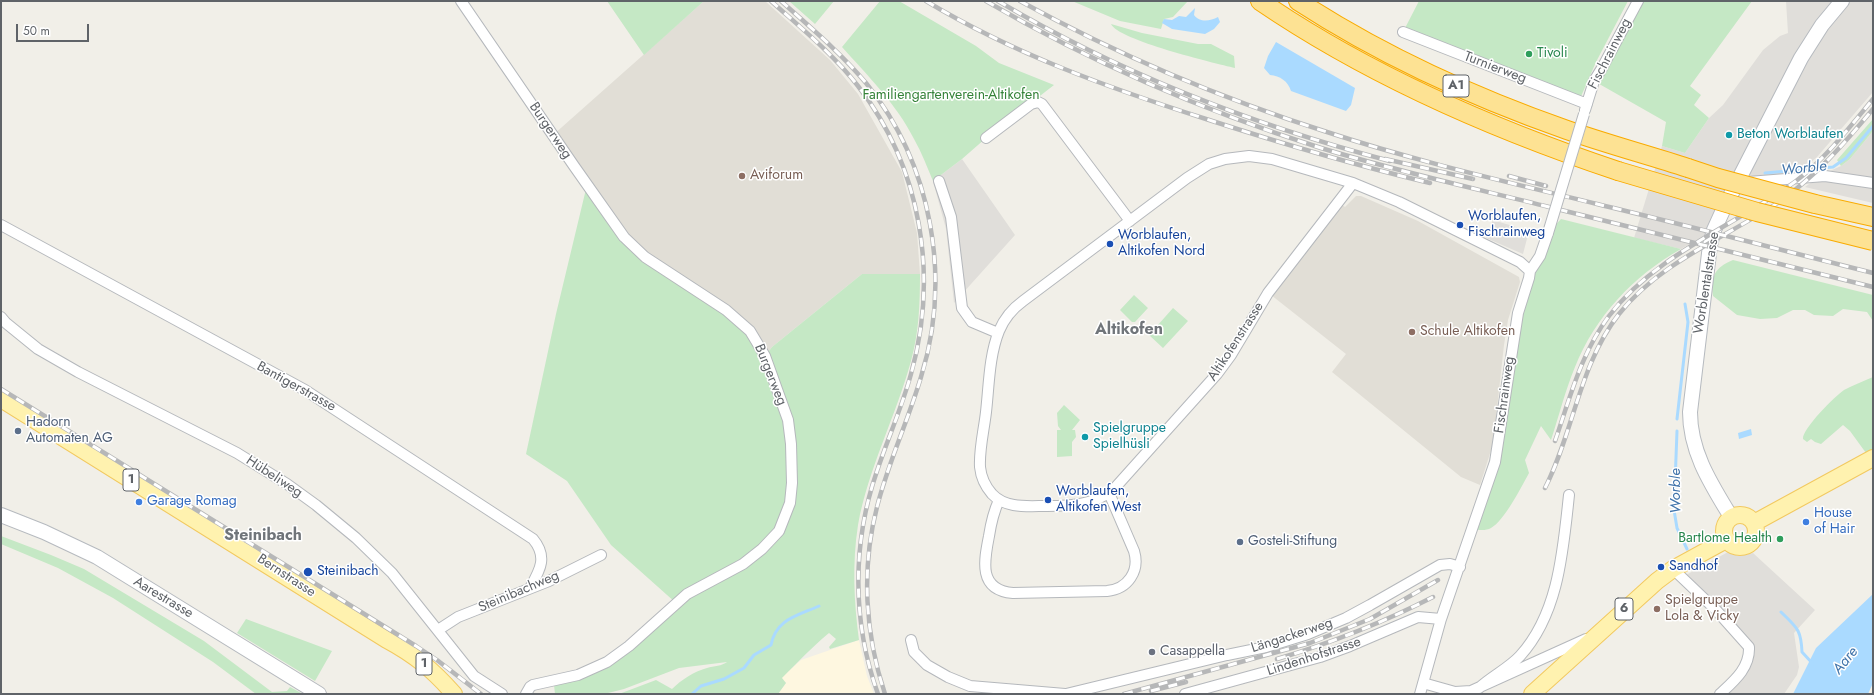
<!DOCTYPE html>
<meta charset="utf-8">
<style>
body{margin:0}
#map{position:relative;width:1874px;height:695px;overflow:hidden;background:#f1efe8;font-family:Jost,sans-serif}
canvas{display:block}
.frame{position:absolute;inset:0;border:2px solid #5f6368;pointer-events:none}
.scale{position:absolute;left:16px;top:24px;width:73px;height:18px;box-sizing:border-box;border:2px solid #5f6368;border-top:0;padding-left:5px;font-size:12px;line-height:14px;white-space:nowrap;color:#5f6368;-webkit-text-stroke:3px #fff;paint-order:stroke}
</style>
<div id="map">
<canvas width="1874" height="695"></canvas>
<div class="frame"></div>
<div class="scale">50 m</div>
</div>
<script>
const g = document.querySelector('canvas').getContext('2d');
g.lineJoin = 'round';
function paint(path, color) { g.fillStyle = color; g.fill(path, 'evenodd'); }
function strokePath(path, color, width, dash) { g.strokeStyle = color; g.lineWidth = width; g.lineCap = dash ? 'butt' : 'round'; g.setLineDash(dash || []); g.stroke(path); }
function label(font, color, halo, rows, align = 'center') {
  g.font = font + ' Jost,sans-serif'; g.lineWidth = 3; g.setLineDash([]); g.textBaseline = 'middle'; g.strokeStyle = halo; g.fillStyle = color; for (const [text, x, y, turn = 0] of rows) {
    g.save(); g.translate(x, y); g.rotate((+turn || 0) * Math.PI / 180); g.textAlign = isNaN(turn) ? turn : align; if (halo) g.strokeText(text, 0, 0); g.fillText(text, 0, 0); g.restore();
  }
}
const commercial = new Path2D(`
 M859,640l8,36 7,18h-96l8,-11 -5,-5 20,-18z`);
const industrial = new Path2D(`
 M1786,1h87v91l-56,65 -29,25 -53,3 -21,45 -33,19 -47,-11 28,-92 23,7 24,-35 14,-13 40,-55 17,-14 8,-3z
 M1873,131v72l-68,-16 16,-12 20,-9 9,-7z
 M962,159l53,76 -61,68 -8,-74 -13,-48z
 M1493,220l36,11 -6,23 -37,-16z
 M1728,552l10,4 15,-3 62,57 -21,23 5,34 -2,8 -13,19h-60l16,-24 11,-24 -64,-67 -1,-4z`);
const education = new Path2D(`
 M704,1h61l65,59 28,34 44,78 15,61 3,41h-58l-90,73 -7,9 -120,-99 -92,-122z
 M1356,196h5l57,25 101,56 1,5 -12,38 -4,25 -11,99 -13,41 -19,-8 -129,-105 14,-18 -75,-59 71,-90 3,2z`);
const green = new Path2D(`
 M607,1h97l-60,54z
 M789,1h45l-19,23z
 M880,1h19l77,45 23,17 55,22 -68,53 -24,21 -29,22c-6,-14 -11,-28 -19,-42 -17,-34 -46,-63 -72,-92z
 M1072,1h116l-15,16 -9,2 -3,10 -41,-8z
 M1419,1h209l-32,61 -17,39 -176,-69z
 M1638,1h114l-62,85 11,9 -7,10 15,13 -24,35 -23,-7 4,-24 -72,-41z
 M1111,24l31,9 56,11h13l23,12 1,12c-21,-5 -117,-28 -124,-44z
 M1873,119v12l-23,28 -9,7 -4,-6z
 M586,189l36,49 115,84 28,34 7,-9 90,-73h58c0,30 -1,58 -9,87 -15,55 -43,108 -53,164 -6,39 -4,77 1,115l-29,9 -1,-2 7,-8 -7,-6c-17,14 -31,29 -47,45l4,5 -8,11h-159l37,-14 16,9c9,-9 23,-18 35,-21 7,-2 15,-2 20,-6l-48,6 -55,21 -20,5h-49l-1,-9 26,-7 102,-76 89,-62 -95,63 -65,-58 -44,-64 -41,-27 30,-140z
 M1561,219l120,30c-48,27 -86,68 -106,118 -10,24 -16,49 -24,73l-10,-14 -16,34 4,13c-7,13 -25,48 -38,55 -5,3 -13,2 -18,1l14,-42 27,-155 34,-99z
 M1733,260l140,35v26l-6,-9 -24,-3 -10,7 -19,-1 -9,-5h-12l-16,8 -17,1 -23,-4 -24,-19c-2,-20 1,-28 20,-36z
 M1134,295l14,13 -13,14h-3l-12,-12z
 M1173,308l15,13 -25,27 -14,-13z
 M1873,377v72l-7,4 -16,-22 -7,-6 -22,19 -6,-2 -4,-3 -4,3 -4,-3c-1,-10 32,-43 41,-49 9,-5 20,-9 29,-13z
 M1064,405l16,15 -8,10h3l1,7 -4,5v14l-15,1v-27h4l-3,-4 -1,-13z
 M1,536l50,19 33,14 120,72 68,51 15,-1 3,-4 13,7h-47l-43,-32 -100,-64 -55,-30 -57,-24z
 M246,619l86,32 -17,30 -78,-48z`);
const water = new Path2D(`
 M1195,8l-1,7c6,8 16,6 24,2l2,5 -6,7 -9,5 -33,-5 -10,-6 2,-4 8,1 7,-4 7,1z
 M1276,42l79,46 -4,17 -5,6 -55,-20c-3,-10 -11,-15 -21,-16l-6,-7 4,-12z
 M1751,429l1,6 -13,4 -1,-6z
 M1873,594v89l-5,11h-75l23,-46z`);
const stream = new Path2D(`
 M1765,173l68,-6 13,-9 27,-32
 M1677,419l11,-97 -3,-18
 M1677,431l-3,79 3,18 10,21
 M1781,612c16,16 20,17 21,40l11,12
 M692,694l9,-8 23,-7 20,-11 10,-13 17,-10c5,-26 26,-29 48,-39`);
const street = new Path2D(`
 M461,1l113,165 50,71 21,20 81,53 24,21 15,25 23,64 3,24 1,39 -2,20 -11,28 -17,18 -19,15 -56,30 -58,52 -22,16 -29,13 -45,10 -3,2 -4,7
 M1403,32l184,72
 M1585,110l9,-29 8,-13 36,-67
 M986,138l45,-34 7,-2 4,2 88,117
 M939,181l12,36 11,91 10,14 26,11
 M1748,182l77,-6 48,7
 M1353,183l-85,110 -37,62 -14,19 -104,116c-20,15 -42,16 -66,16 -19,0 -41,3 -55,-12 -7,-8 -11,-17 -12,-27 -1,-18 4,-37 6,-55 3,-26 3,-56 13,-81 5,-12 13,-22 24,-30l164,-123 22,-14 16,-5 24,-3 23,3 81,24 46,19 121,60 10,9
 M1,225l304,165 228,149c15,18 7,31 -3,49
 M1,317l5,6 32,26 40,23 159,81 50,31 29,21 40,33 36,35 82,103 28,18
 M999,500c-5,11 -8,23 -10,36 -5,25 -11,54 24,57l94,-2c21,-2 33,-20 27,-40l-25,-58
 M1673,569l43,41 33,37c1,21 -15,34 -29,47
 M438,630l20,-13 91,-36 52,-26
 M911,640l3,12 13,13 21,12 22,9 95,8
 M1423,683l32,9 16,-1 115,-52
 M1479,688c13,-12 30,-20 41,-32 39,-43 43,-106 49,-161
 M1066,694l161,-39 39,-8 42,-13 38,-16 24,-13 70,-40 10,-1 10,3
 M1185,694l135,-37 30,-11 68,-29 23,2
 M1420,694l21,-75 54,-157 23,-149 11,-35 1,-7 10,-15 8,-23`);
const secondary = new Path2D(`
 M1,515l43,17 53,25 222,137
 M1731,517c-20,-33 -41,-65 -41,-105l20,-167 4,-15 10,-22 77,-150 21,-33 20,-24`);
const primary = new Path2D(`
 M1,399l386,241c28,15 46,30 67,54
 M1724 531a16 16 0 1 1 32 0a16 16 0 1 1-32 0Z
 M1754,523l119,-65
 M1532,694l125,-113 16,-12 53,-29`);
const highway = new Path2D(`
 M1260,1c110,75 232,128 358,170
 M1298,1c83,54 175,96 269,129 40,14 81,25 121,38
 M1815,204l58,13`);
const rail = new Path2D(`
 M771,1c30,27 62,53 87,85 63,81 81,189 53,288 -9,33 -23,64 -34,97 -25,72 -25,151 1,223
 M781,1c29,26 60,52 85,82 66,81 86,195 55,294 -13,44 -33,86 -44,130 -16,62 -12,127 8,187
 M926,1c88,53 183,87 280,118 74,24 148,46 224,64
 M986,1c106,62 218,110 335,147 75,23 152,40 228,59 108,27 216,53 324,80
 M998,1c122,72 255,124 392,160
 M1020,1c98,54 200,97 307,131 88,29 180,50 270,72 92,22 184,46 276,69
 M1385,159l88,20
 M1509,176l37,10
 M1,389l415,257 21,14 44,34
 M1555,441c15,-43 26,-88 54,-125 46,-61 127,-91 187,-135 30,-23 53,-53 77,-82
 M1545,488c29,-57 34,-123 74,-174 41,-52 106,-76 160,-112 37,-26 65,-58 94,-93
 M1277,659c54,-16 105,-36 156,-62
 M1151,691l35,-9
 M1124,694l186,-51 60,-24 68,-39`);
const streetBridge = new Path2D(`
 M1548,233l36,-119`);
const highwayBridge = new Path2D(`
 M1688,168l30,10 97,26
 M1618,171l139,41 116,29`);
const markers = [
 [1529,54,4,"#2e9e5b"],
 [1729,135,4,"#0f9aa8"],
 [742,176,4,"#8d6e63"],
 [1460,225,4,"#1a4fb4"],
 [1110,244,4,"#1a4fb4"],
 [1412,332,4,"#8d6e63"],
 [18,431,4,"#5c6f8a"],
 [1085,437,4,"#0f9aa8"],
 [1048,500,4,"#1a4fb4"],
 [139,502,4,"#3f7fe0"],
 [1806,522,4,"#3f7fe0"],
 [1780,539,4,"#2e9e5b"],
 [1240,542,4,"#5c6f8a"],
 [1661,567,4,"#1a4fb4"],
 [308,572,5,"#1a4fb4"],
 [1657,609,4,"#8d6e63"],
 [1152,652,4,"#6b7280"]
];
const shields = [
 [1456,86,26],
 [131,480,16],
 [1624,609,18],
 [424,664,16]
];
const shieldNames = [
 ["A1",1456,86],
 ["1",131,480],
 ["6",1624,609],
 ["1",424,664]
];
const leisureNames = [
 ["Tivoli",1537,54],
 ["Bartlome Health",1772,539,"right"]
];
const streetNames = [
 ["Fischrainweg",1610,54,-63],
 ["Turnierweg",1495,68,21],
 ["Burgerweg",550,131,56],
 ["Worblentalstrasse",1707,283,-81],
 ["Altikofenstrasse",1236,342,-57],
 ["Burgerweg",770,375,68],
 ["Bantigerstrasse",296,387,29],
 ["Fischrainweg",1505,395,-82],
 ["Hübeliweg",274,477,33],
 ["Bernstrasse",286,576,33],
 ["Steinibachweg",519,592,-23],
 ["Aarestrasse",163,598,31],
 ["Längackerweg",1292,636,-18],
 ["Lindenhofstrasse",1314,657,-18]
];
const parkNames = [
 ["Familiengartenverein-Altikofen",951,96]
];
const cultureNames = [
 ["Beton Worblaufen",1737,135],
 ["Spielgruppe",1093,429],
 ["Spielhüsli",1093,445]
];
const educationNames = [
 ["Aviforum",750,176],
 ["Schule Altikofen",1420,332],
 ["Spielgruppe",1665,601],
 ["Lola & Vicky",1665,617]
];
const transitNames = [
 ["Worblaufen,",1468,217],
 ["Fischrainweg",1468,233],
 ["Worblaufen,",1118,236],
 ["Altikofen Nord",1118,252],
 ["Worblaufen,",1056,492],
 ["Altikofen West",1056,508],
 ["Sandhof",1669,567],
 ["Steinibach",317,572]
];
const serviceNames = [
 ["Hadorn",26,423],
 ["Automaten AG",26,439],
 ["Gosteli-Stiftung",1248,542]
];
const shopNames = [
 ["Garage Romag",147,502],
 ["House",1814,514],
 ["of Hair",1814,530]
];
const worshipNames = [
 ["Casappella",1160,652]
];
const waterNames = [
 ["Worble",1804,169,-6],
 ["Worble",1676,491,-90],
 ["Aare",1846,661,-51]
];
const quarterNames = [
 ["Altikofen",1129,330],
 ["Steinibach",263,536]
];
paint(commercial, '#fef7e0');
paint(industrial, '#e0deda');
paint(education, '#e1ded6');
paint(green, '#c5e8c5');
paint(water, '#aadaff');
strokePath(stream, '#aadaff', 3);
strokePath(street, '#b5b8bc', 12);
strokePath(secondary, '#b6babf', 16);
strokePath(primary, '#f2c960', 18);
strokePath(highway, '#f9ab00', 20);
strokePath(street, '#fff', 10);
strokePath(secondary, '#fff', 14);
strokePath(primary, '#fff2af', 16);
strokePath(highway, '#fde293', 18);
strokePath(rail, '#b6b7b8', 4.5);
strokePath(rail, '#fff', 3, [9]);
strokePath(streetBridge, '#b5b8bc', 12, []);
strokePath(highwayBridge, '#f9ab00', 20, []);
strokePath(streetBridge, '#fff', 10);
strokePath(highwayBridge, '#fde293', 18);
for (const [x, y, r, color] of markers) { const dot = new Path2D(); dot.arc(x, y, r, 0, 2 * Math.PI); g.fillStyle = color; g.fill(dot); strokePath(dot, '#fff', 1.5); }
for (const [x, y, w] of shields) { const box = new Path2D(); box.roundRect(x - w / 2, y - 11, w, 22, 3); g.fillStyle = '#fff'; g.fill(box); strokePath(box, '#5f6368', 1); }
label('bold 13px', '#5f6368', null, shieldNames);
label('14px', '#27864d', '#fff', leisureNames, 'left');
label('14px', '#5f6368', '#fff', streetNames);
label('14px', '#348238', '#fff', parkNames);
label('14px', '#0d838f', '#fff', cultureNames, 'left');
label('14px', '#785e54', '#fff', educationNames, 'left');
label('14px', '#164399', '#fff', transitNames, 'left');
label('14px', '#4e5e75', '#fff', serviceNames, 'left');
label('14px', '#366cbe', '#fff', shopNames, 'left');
label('14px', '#5b616d', '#fff', worshipNames, 'left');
label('italic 15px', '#4174aa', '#fff', waterNames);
label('bold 16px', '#70757a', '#fff', quarterNames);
</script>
